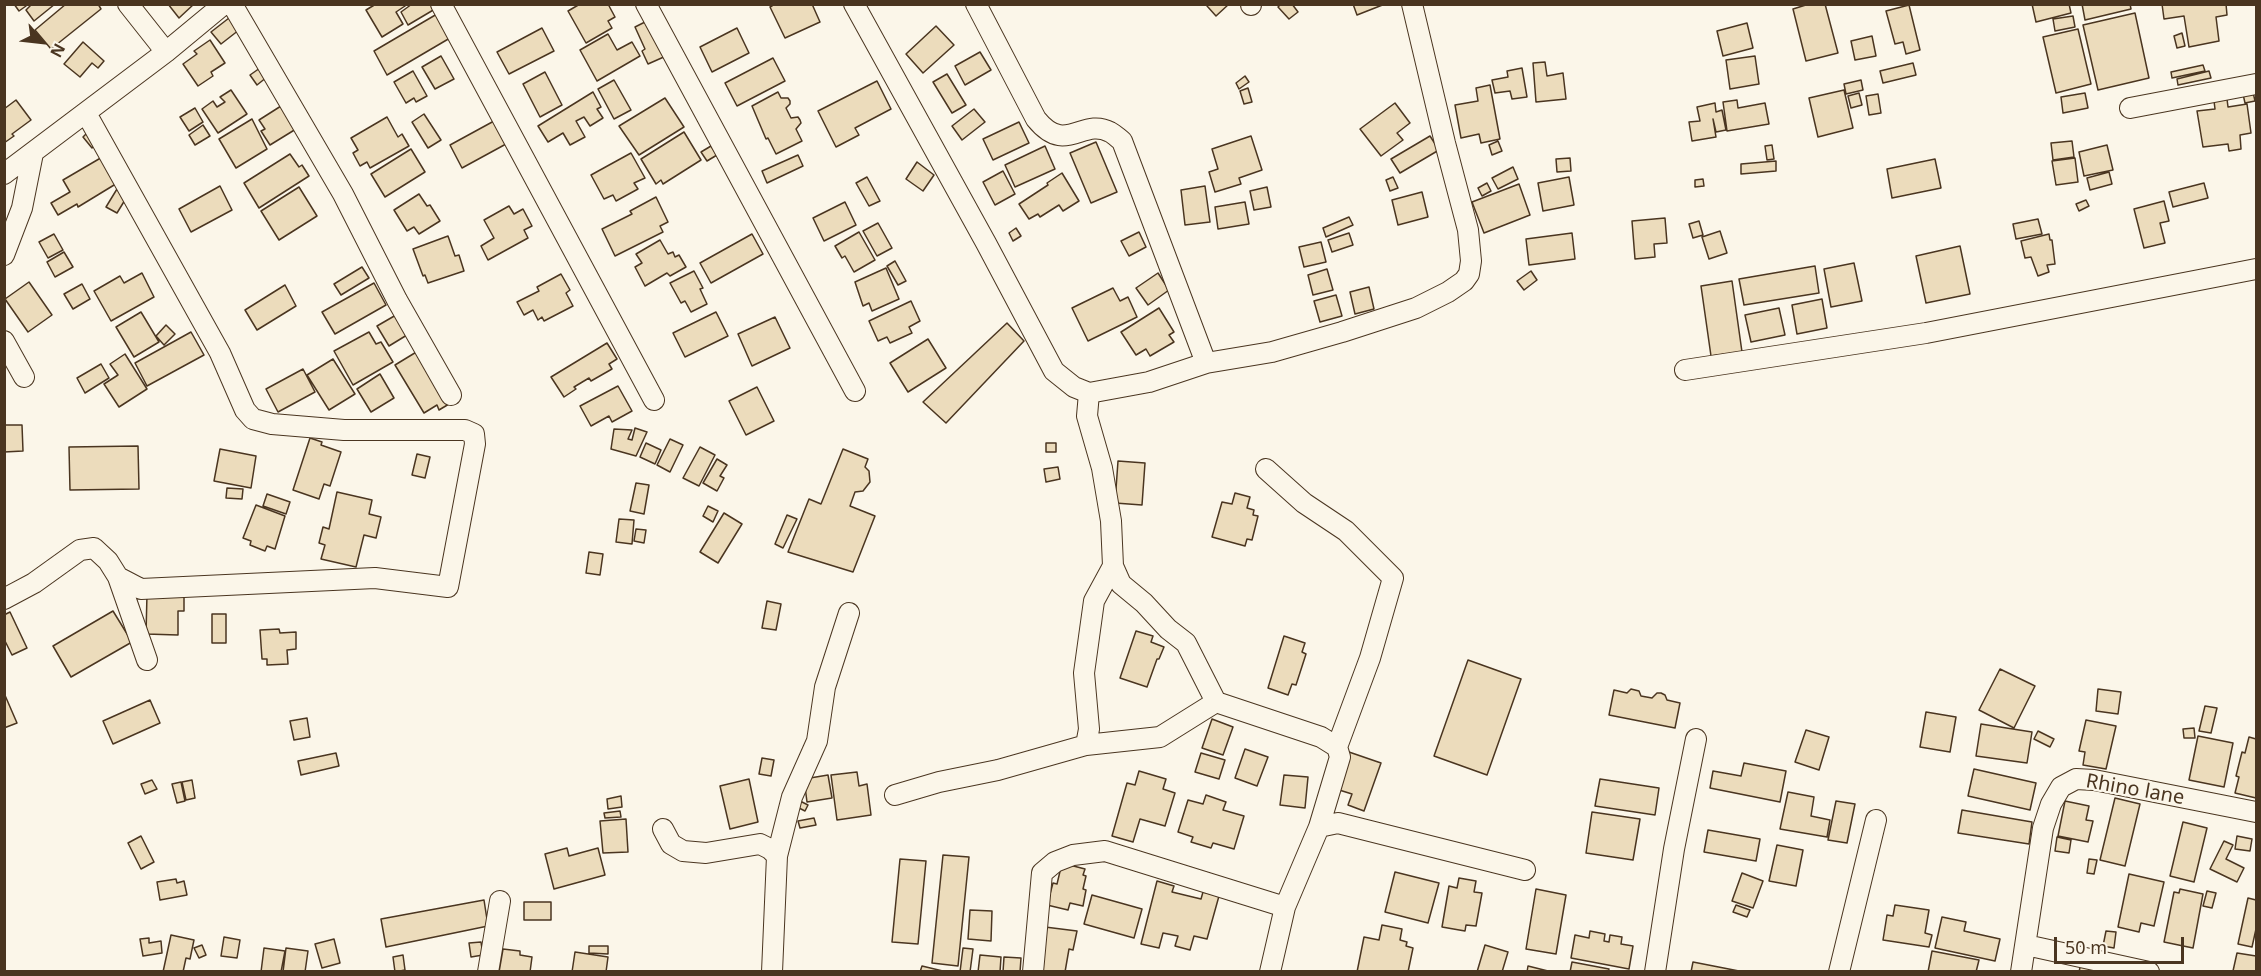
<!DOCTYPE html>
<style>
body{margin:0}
#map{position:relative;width:2261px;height:976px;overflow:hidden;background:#fbf6e9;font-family:"Noto Sans",sans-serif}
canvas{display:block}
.frame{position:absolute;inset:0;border:6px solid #4a3520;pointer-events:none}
.north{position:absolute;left:12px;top:12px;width:60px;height:60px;-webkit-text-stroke:4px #fbf6e9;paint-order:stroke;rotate:118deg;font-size:16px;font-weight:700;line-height:24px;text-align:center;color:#4a3520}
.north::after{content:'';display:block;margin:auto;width:21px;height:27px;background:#4a3520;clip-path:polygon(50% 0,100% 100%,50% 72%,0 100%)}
.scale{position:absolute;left:2054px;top:937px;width:130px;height:27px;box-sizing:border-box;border:3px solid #4a3520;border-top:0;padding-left:8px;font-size:18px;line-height:21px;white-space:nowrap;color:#4a3520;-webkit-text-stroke:4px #fbf6e9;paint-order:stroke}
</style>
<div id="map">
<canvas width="2261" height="976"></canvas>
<div class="frame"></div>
<div class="north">N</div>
<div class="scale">50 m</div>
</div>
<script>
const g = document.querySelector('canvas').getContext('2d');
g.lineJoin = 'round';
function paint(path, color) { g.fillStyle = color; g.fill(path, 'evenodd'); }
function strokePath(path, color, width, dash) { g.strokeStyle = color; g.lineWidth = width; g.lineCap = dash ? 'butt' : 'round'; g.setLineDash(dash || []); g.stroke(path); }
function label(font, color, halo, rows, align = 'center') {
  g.font = font + ' "Noto Sans",sans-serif'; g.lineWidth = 4.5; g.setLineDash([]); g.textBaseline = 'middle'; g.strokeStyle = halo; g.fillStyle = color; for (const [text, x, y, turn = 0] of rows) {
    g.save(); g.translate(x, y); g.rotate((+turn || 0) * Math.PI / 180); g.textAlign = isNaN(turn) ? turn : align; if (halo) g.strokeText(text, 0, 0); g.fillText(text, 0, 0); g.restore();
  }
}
const building = new Path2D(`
 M14,4h10l2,2 -7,5z
 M55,4l-21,17 -8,-11 6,-6z
 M66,4h32l3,5 -50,40 -16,-19z
 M168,4h26l-15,14z
 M376,4h32l-12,8 7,12 -21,13 -16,-27z
 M432,4l3,5 -27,16 -7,-13 11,-8z
 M580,4h28l7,13 -7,4 4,7 -26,15 -18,-32z
 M775,4h37l8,18 -35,16 -15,-31z
 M1209,4h20l-13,12 -9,-10z
 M1281,4h11l6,8 -9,7 -11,-12z
 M1353,4h32l-28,11z
 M1809,4h16l13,49 -32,8 -13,-52z
 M2032,4h37l2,9 -35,9z
 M2082,4h48l1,5 -46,11z
 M2162,4h64l1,11 -11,2 3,24 -30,6 -5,-31 -20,3z
 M1909,5l11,45 -14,4 -3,-12 -8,2 -9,-33z
 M2135,13l14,65 -51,12 -15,-65z
 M437,14l13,24 -63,37 -13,-24z
 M2073,16l2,11 -20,4 -2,-12z
 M229,18l10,12 -18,14 -10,-12z
 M647,21l19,35 -18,8 -6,-13 3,-2 -10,-22z
 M1747,23l6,25 -30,8 -6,-25z
 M936,26l18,19 -31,28 -17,-19z
 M542,28l12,23 -45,23 -12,-22z
 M737,28l12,25 -37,19 -12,-25z
 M2078,29l13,55 -35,9 -13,-56z
 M2182,33l3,13 -8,2 -3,-12z
 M608,34l9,16 15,-8 8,14 -43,25 -17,-31z
 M1872,36l4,20 -21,4 -4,-19z
 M210,40l15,23 -14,9 2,4 -15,10 -15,-22 14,-10 -3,-3z
 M83,42l21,19 -6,7 -6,-5 -12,14 -16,-13z
 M980,52l11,18 -26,15 -10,-19z
 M441,56l13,23 -19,10 -13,-22z
 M1755,56l4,28 -29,5 -4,-29z
 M773,58l12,23 -48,25 -12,-23z
 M1545,62l2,14 16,-3 3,26 -30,3 -3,-39z
 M1913,63l3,12 -33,8 -3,-12z
 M2203,65l2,6 -33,7 -1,-6z
 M260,68l7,9 -10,8 -7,-10z
 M1522,68l5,29 -15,2 -2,-8 -15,2 -3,-13 16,-3 -1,-6z
 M413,71l14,25 -11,6 -2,-4 -8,5 -12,-21z
 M2209,71l2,7 -33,7 -1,-6z
 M545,72l17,33 -22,12 -17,-33z
 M947,74l19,31 -14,8 -19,-31z
 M1245,76l4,6 -10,7 -3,-6z
 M614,80l17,30 -17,9 -16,-30z
 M1861,80l2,10 -17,4 -2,-10z
 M877,81l14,28 -36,19 4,7 -23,12 -18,-36z
 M1490,85l10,54 -19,4 -2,-9 -18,4 -6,-33 23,-4 -2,-13z
 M1248,88l4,14 -8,2 -4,-13z
 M231,90l16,24 -29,19 -16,-24 11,-8 4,6 8,-5 -5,-5z
 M1844,90l9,38 -35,9 -9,-39z
 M593,92l8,15 -4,2 6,9 -13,8 -6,-9 -8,4 9,16 -15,8 -7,-12 -15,9 -10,-16z
 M778,92l3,6h7l2,3v3l-4,4 5,10 7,-1 2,3 1,3 -5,6 6,12 -26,13 -8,-16 -2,1 -14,-33z
 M2253,92l2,9 -10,2 -2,-9z
 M1859,93l3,12 -11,3 -3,-12z
 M2085,93l3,15 -25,5 -2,-16z
 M1878,94l3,19 -12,2 -3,-19z
 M665,98l19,29 -45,28 -20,-29z
 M2227,99l1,8 19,-3 4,29 -11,2 1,14 -12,2 -1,-7 -25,3 -6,-36 18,-2 -1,-8z
 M16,100l15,20 -19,14 2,2 -10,7v-34z
 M1737,100l1,8 27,-5 4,21 -42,7 -4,-29z
 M1395,103l15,20 -13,10 6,7 -22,16 -21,-27z
 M1715,103l1,9 6,-2 4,20 -10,2 -3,-13 3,18 -24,4 -3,-19 11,-1 -3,-14z
 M281,106l15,23 -26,16 -9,-14 4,-2 -6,-9z
 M195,108l8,14 -14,9 -9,-14z
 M974,109l11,13 -23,18 -10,-14z
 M424,114l17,26 -13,8 -16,-26z
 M387,117l11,20 4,-3 7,12 -39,22 -3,-6 -7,4 -7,-13 5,-3 -7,-12z
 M252,119l15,30 -31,19 -17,-29z
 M494,121l12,23 -44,24 -12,-23z
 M1019,122l10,21 -36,17 -10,-21z
 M203,125l7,11 -15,9 -6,-10z
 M90,130l10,10 -8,8 -9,-11z
 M684,132l17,28 -38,24 -2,-4 -5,4 -15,-25z
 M1251,136l11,34 -23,8 2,6 -26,8 -6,-20 9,-3 -6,-20z
 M1430,136l9,14 -39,23 -9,-14z
 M1498,141l4,10 -10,4 -3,-10z
 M2072,141l2,16 -21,3 -2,-17z
 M1096,142l21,50 -26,11 -21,-50z
 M1772,145l2,14 -7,1 -2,-14z
 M2107,145l6,25 -29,6 -5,-24z
 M711,146l6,9 -10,6 -6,-9z
 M1045,146l10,23 -40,18 -10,-22z
 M411,149l14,23 -40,25 -14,-23z
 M631,153l14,25 -11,5 4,6 -22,12 -3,-6 -9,4 -13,-24z
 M290,154l9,13 3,-2 7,11 -50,32 -15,-25z
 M798,155l5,11 -36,17 -5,-12z
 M104,156l15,26 -41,25 -1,-3 -19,11 -7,-12 19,-11 -7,-12z
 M1570,158l1,13 -14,1 -1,-13z
 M2075,158l3,24 -22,3 -4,-24z
 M1935,159l6,29 -49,10 -5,-29z
 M1776,161v10l-35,3v-10z
 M917,162l17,13 -11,16 -17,-12z
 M1513,167l5,12 -20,10 -6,-11z
 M1003,171l12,23 -20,11 -12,-23z
 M2109,172l3,12 -22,6 -3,-12z
 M1062,173l17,28 -16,10 -4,-6 -19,12 -2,-3 -9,5 -10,-15 29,-19 -1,-2z
 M867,177l13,24 -11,5 -13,-23z
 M1393,177l5,11 -8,3 -4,-11z
 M1569,177l5,28 -31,6 -5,-28z
 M1703,179l1,7 -9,1v-7z
 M1487,183l4,8 -9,5 -4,-8z
 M2204,183l4,15 -35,9 -4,-15z
 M1519,184l11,31 -46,18 -12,-31z
 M220,186l12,24 -41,22 -12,-23z
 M1205,186l5,36 -25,3 -4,-35z
 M299,187l18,29 -38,24 -18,-29z
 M1267,187l4,20 -17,3 -4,-19z
 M117,189l11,6 -11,18 -11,-6z
 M1422,192l6,25 -30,8 -6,-25z
 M419,194l8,12 3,-1 10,16 -21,13 -5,-7 -7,4 -13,-21z
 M656,197l12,25 -8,4 3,6 -48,24 -13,-27 30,-15 -2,-3z
 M2086,200l3,6 -10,5 -3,-7z
 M2164,201l5,20 -9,2 5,20 -21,5 -10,-39z
 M845,202l11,23 -32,16 -11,-23z
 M1245,202l4,22 -31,5 -3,-22z
 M509,206l5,8 9,-5 9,17 -8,4 4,8 -40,22 -7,-14 13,-8 -10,-18z
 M1349,217l4,8 -27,12 -3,-9z
 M1665,218l2,25 -13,1 1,13 -20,2 -3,-38z
 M2038,219l4,15 -26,5 -3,-15z
 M1699,221l4,14 -10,3 -4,-14z
 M878,223l14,25 -15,8 -14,-25z
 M1016,228l5,8 -8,5 -4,-8z
 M1720,231l7,22 -18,6 -7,-22z
 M859,232l16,28 -21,12 -9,-16 -3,2 -7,-12z
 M1139,232l7,15 -17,9 -8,-15z
 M1349,233l4,12 -21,7 -4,-12z
 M1572,233l3,26 -46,6 -3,-26z
 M54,234l9,16 -15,8 -9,-16z
 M752,234l11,20 -52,29 -11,-20z
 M2049,234l1,6h2l3,24 -8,1 2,7 -11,4 -7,-19 -6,1 -4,-17z
 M448,236l7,20 4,-1 5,16 -36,12 -3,-8 -2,1 -10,-27z
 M660,240l8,14 5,-2 2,5 4,-2 7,12 -16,9 -3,-3 -22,13 -10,-19 7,-4 -6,-9z
 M1321,242l5,20 -22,5 -5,-20z
 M1960,246l10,48 -44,9 -10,-47z
 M64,252l9,15 -18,10 -8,-15z
 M895,261l11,20 -8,4 -11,-19z
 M1854,263l8,38 -31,6 -7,-38z
 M1815,266l4,27 -75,12 -5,-26z
 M362,267l7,11 -28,17 -7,-11z
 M886,268l13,31 -27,12 -3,-8 -6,3 -8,-24z
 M1327,269l6,21 -20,5 -5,-20z
 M694,271l9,17 -3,1 7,15 -16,8 -6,-11 -4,2 -11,-20z
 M1531,271l6,9 -13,10 -7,-9z
 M142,273l12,24 -43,24 -17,-30 26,-15 4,7z
 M1158,273l11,17 -21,15 -12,-17z
 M561,274l9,16 -4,3 7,13 -29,15 -2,-4 -4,3 -5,-10 -9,5 -7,-13 22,-11 -2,-4z
 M1732,281l10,71 -31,4 -10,-70z
 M29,282l23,33 -24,17 -23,-33z
 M374,283l12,22 -51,29 -13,-22z
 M82,284l8,15 -17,10 -9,-15z
 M285,285l11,21 -39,24 -12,-20z
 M1369,287l5,22 -19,5 -5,-22z
 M1113,288l7,13 8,-4 9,20 -49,24 -16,-33z
 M1336,295l6,21 -22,6 -6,-21z
 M1822,299l5,29 -30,6 -5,-29z
 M911,301l9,20 -11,6 3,6 -22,10 -3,-6 -9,4 -9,-20z
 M1159,308l15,24 -5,3 5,7 -24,14 -4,-7 -10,6 -15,-23z
 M1779,308l6,27 -34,7 -6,-27z
 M141,312l18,30 -25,15 -18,-30z
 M716,312l12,24 -43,21 -12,-24z
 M396,315l11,20 -18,11 -12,-20z
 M775,317l15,31 -38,18 -14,-32z
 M1007,323l17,18 -78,82 -23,-21z
 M166,325l9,9 -11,11 -8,-9z
 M191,332l13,23 -57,31 -12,-23z
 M369,332l7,12 5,-2 12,20 -40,23 -19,-34z
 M928,339l18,29 -38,24 -18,-29z
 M607,343l10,16 -8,5 3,5 -21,12 -2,-3 -15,9 2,2 -12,8 -13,-20z
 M418,351l31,53 -10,6 -2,-5 -13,8 -29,-48z
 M125,354l22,35 -28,18 -15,-23 14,-9 -8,-11z
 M333,359l22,35 -26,16 -22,-35z
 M101,364l8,14 -24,15 -8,-15z
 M303,369l12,23 -37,20 -12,-23z
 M380,374l14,24 -23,14 -14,-23z
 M618,386l14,25 -20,11 -3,-6 -18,10 -11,-20z
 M757,387l17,34 -28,14 -17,-34z
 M4,425h18l1,26 -19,1z
 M635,428l12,4 -11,24 -25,-7 3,-20 18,1 -4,9 4,1z
 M310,438l12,4 -1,3 20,7 -11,34 -6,-2 -5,15 -26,-9z
 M670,439l13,6 -13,27 -13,-7z
 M646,443l15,7 -6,14 -15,-7z
 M1046,443h10v9h-10z
 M138,446l1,43 -69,1 -1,-43z
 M700,447l15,8 -16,31 -16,-8z
 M220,449l36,7 -5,32 -37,-7z
 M843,449l25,10 -3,8 4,4 1,11 -7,9 -8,1 -5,14 25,10 -22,56 -65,-20 21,-53 12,5z
 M417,454l13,3 -5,21 -13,-3z
 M717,459l10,6 -7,11 4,2 -7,13 -14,-8z
 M1118,461l27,2 -3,42 -27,-2z
 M1058,467l2,12 -14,3 -2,-13z
 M636,483l13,2 -5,29 -14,-3z
 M227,488l16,1 -1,10 -16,-1z
 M337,492l35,8 -3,14 12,3 -5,21 -12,-3 -8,32 -35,-8 4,-14 -6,-2 4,-16 6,2z
 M1235,493l15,4 -3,11 7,2 -1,5 5,1 -6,24 -5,-1 -2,7 -33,-9 10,-35 10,2z
 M267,494l23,8 -4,12 -23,-8z
 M256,505l29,11 -10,33 -8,-3 -2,5 -15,-6 1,-4 -8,-3z
 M708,506l10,5 -5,11 -10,-6z
 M724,513l18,11 -24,39 -18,-11z
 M787,515l10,4 -14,29 -8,-4z
 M619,519l15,1 -2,24 -16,-2z
 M636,529l10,1 -2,13 -10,-2z
 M589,552l14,2 -3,21 -14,-2z
 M147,594h37v17h-6v24l-32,-1z
 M767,601l14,3 -5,26 -14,-2z
 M113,611l19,31 -61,35 -18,-31z
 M10,612l17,36 -15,7 -8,-16v-24z
 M212,614h14v29h-14z
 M279,629l1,4 16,-1v17l-9,1 1,14 -21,1v-6h-5l-2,-29z
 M1136,631l17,5 -2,6 13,5 -5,12h-2l-10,28 -27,-9z
 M1284,636l21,7 -3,9 4,2 -10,31 -4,-1 -4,11 -20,-7z
 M1468,660l53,19 -34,96 -53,-19z
 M2000,669l35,17 -21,42 -35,-18z
 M1631,689l8,2 2,5 11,2 5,-5h4l4,2 2,5 13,3 -5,25 -66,-13 5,-25 13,3z
 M2098,689l23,3 -3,22 -22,-3z
 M4,693l13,30 -13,5z
 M150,700l10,23 -47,21 -10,-23z
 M2205,706l12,2 -6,25 -12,-2z
 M1926,712l30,5 -6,35 -30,-5z
 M307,718l3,19 -16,3 -4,-19z
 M1212,719l21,8 -10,28 -21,-7z
 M2086,720l30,6 -10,43 -23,-4 2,-13 -6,-1z
 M1981,724l51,8 -5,31 -51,-7z
 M2194,728l1,10h-11l-1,-9z
 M1806,730l23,7 -10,33 -24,-8z
 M2038,731l16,8 -4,8 -16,-8z
 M2198,736l35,7 -9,44 -35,-7z
 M2249,737l7,2v59l-21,-5 4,-16 -3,-1 6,-24 3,1z
 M1245,749l23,8 -11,29 -22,-8z
 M1349,752l32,11 -17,48 -16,-6 4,-11 -16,-5z
 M336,753l3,13 -38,9 -3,-14z
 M1201,753l24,7 -6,19 -24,-7z
 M762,758l12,2 -3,16 -12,-2z
 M1744,763l42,8 -6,31 -70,-14 3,-17 28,5z
 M1974,769l62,14 -6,27 -62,-14z
 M1139,771l27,8 -3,10 12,4 -10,33 -25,-7 -7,23 -21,-6 15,-53 8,2z
 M857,772l2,14 8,-2 4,31 -34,5 -6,-45z
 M828,775l4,23 -25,4 -3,-23z
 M1284,775l24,2 -3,31 -25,-3z
 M749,779l9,43 -28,7 -10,-43z
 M1600,779l59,9 -4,27 -60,-9z
 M152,780l5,9 -12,5 -4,-10z
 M192,780l3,18 -9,2 -4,-18z
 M181,782l4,19 -8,2 -5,-19z
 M1788,792l26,5 -3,19 19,4 -3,17 -47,-8z
 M1206,795l20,7 -3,8 21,6 -10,33 -21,-6 -2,5 -20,-6 2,-5 -15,-5 10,-32 15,4z
 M621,796l1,11 -14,2 -1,-10z
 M2115,798l25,6 -15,62 -25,-6z
 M800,801l8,4 -3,6 -8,-4z
 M1836,801l19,3 -8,39 -19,-3z
 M2065,801l24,5 -3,14 7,1 -5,21 -30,-6z
 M1962,810l70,12 -3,22 -71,-11z
 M620,811l1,6 -16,1 -1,-5z
 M1592,812l48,7 -7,41 -47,-7z
 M814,818l2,7 -16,3 -2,-7z
 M626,819l2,33 -25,1 -3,-32z
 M2183,822l24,6 -13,54 -24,-6z
 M1708,830l52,9 -4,22 -52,-9z
 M141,836l13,26 -13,7 -13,-26z
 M2237,836l15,3 -2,12 -15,-2z
 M2057,837l14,3 -2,13 -14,-2z
 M2224,841l9,4 -7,14 18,9 -7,14 -27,-13z
 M1777,845l26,5 -7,36 -27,-5z
 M567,848l2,8 29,-8 7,27 -51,14 -9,-35z
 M943,855l26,2 -11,109 -26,-3z
 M900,859l26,2 -8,83 -26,-2z
 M2089,859l8,1 -3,14 -7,-1z
 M1062,863l23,6 -2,6 3,1 -3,13 3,1 -3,16 -13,-3 -2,7 -21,-5 6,-22 4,1z
 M1395,872l44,11 -11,40 -43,-11z
 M1742,873l21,8 -10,27 -21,-7z
 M2129,874l35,8 -10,44 -13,-3 -2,9 -21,-5z
 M1459,878l17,3 -2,11 8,1 -6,33 -10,-1 -1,6 -23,-4 7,-41 8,2z
 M176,879l1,4 7,-2 3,14 -27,5 -3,-18z
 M1157,881l17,5 -2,6 29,7 2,-7 16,4 -12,43 -13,-3 -4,14 -15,-4 3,-10 -15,-3 -4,15 -18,-4z
 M1536,889l30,6 -10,59 -30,-5z
 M2180,889l23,5 -10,54 -29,-6 10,-50 5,1z
 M2207,891l9,2 -4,15 -9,-2z
 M1092,895l50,14 -8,29 -50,-14z
 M2248,898l8,2v29l-4,18 -14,-3z
 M484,900l4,26 -102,21 -5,-28z
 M524,902h27v18h-27z
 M1736,905l14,5 -3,7 -14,-5z
 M1895,905l34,5 -4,23 7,2 -3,12 -46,-7 4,-25 6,1z
 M970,910l22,1 -1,30 -23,-2z
 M1942,917l24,5 -2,9 36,8 -5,22 -60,-13z
 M1382,925l20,4 -2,11 7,2 -1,4 7,2 -5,24h-51l7,-35 15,3z
 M1045,927l32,4 -4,19 -4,-1 -4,23h-28z
 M1590,931l15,3 -1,7 5,1 1,-7 12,2 -1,7 12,2 -4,23 -58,-11 4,-23 14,3z
 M2106,931l10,1 -2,16 -11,-2z
 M171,935l23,5 -4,19 -4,-1 -3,14h-20z
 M224,937l16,3 -3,18 -16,-2z
 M149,938v5l12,-2 1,12 -19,3 -3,-17z
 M334,939l6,24 -18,5 -7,-24z
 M481,942l2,13 -12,2 -2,-14z
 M202,945l4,10 -7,3 -5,-10z
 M1485,945l23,7 -6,20h-25z
 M589,946h19v8l-19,-1z
 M264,948l21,3 -4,21h-20z
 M286,948l22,3 -3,21h-22z
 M963,948l10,1 -3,23h-10z
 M503,949l17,2v4l12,2 -2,15h-31z
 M1932,951l47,9 -3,12h-48z
 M575,952l33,5 -2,15h-34z
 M2237,953l19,3v16l-23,-1z
 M403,955l2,15 -10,2 -2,-15z
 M980,955l21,2 -1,15h-22z
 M1004,957l17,1 -1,14h-17z
 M1572,962l37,7 -1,3h-38z
 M1693,962l46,9 -48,1z
 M2081,963l14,4 -1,5h-15z
 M922,966l25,6h-27z
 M1528,966l24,6h-25z`);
const minor = new Path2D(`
 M128,4l38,48
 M232,4l111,190 54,106 54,95
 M441,4l213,396
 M646,4l209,387
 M854,4l132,239 68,128 20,16 15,6 60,-11 57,-19 66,-11 70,-20 74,-24 32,-16 16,-11 5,-7 2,-13 -3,-31 -23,-87 -33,-139
 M976,4l60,115c30,37 46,-2 74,13 4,2 8,6 12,9l84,222
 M1251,5v-1
 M2130,108l126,-24
 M4,174l162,-122 58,-48
 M4,255l18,-47 11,-55
 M4,341l20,36
 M1685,370l241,-37 330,-64
 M1089,393l-2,23 15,52 9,53 2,45 8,18 23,19 24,26 18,14 30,59 105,35 16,10 3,10 -21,70
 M1266,469l38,34 42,28 47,47 -23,80 -33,89
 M118,577l29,83
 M4,599l30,-16 46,-33 14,-2 14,13 10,16 23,12 234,-11 73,9 27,-143 -1,-10 -9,-4h-121l-72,-6 -19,-5 -8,-9 -25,-57 -134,-240
 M1086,745l3,-16 -5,-56 10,-72 19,-35
 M895,795l44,-13 59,-12 88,-25 74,-8 56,-35
 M663,829l8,15 12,7 23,2 54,-9 10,5 7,7 -5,116
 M777,856l15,-59 25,-56 8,-54 24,-74
 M2026,945l123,27
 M488,972l12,-71
 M1033,972l9,-99 13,-11 18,-7 32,-4 180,56
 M1270,972l15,-65 34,-80 19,-4 187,47
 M1655,972l19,-123 22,-110
 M1839,972l37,-152
 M2021,972l22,-144 8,-24 10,-17 15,-8 18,1 162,32`);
const streetNames = [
 ["Rhino lane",2135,790,10]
];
paint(building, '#ecdcbc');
strokePath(building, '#4a3520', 1.5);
strokePath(minor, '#4a3520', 22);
strokePath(minor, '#fbf6e9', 20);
label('20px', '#4a3520', '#fbf6e9', streetNames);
</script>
